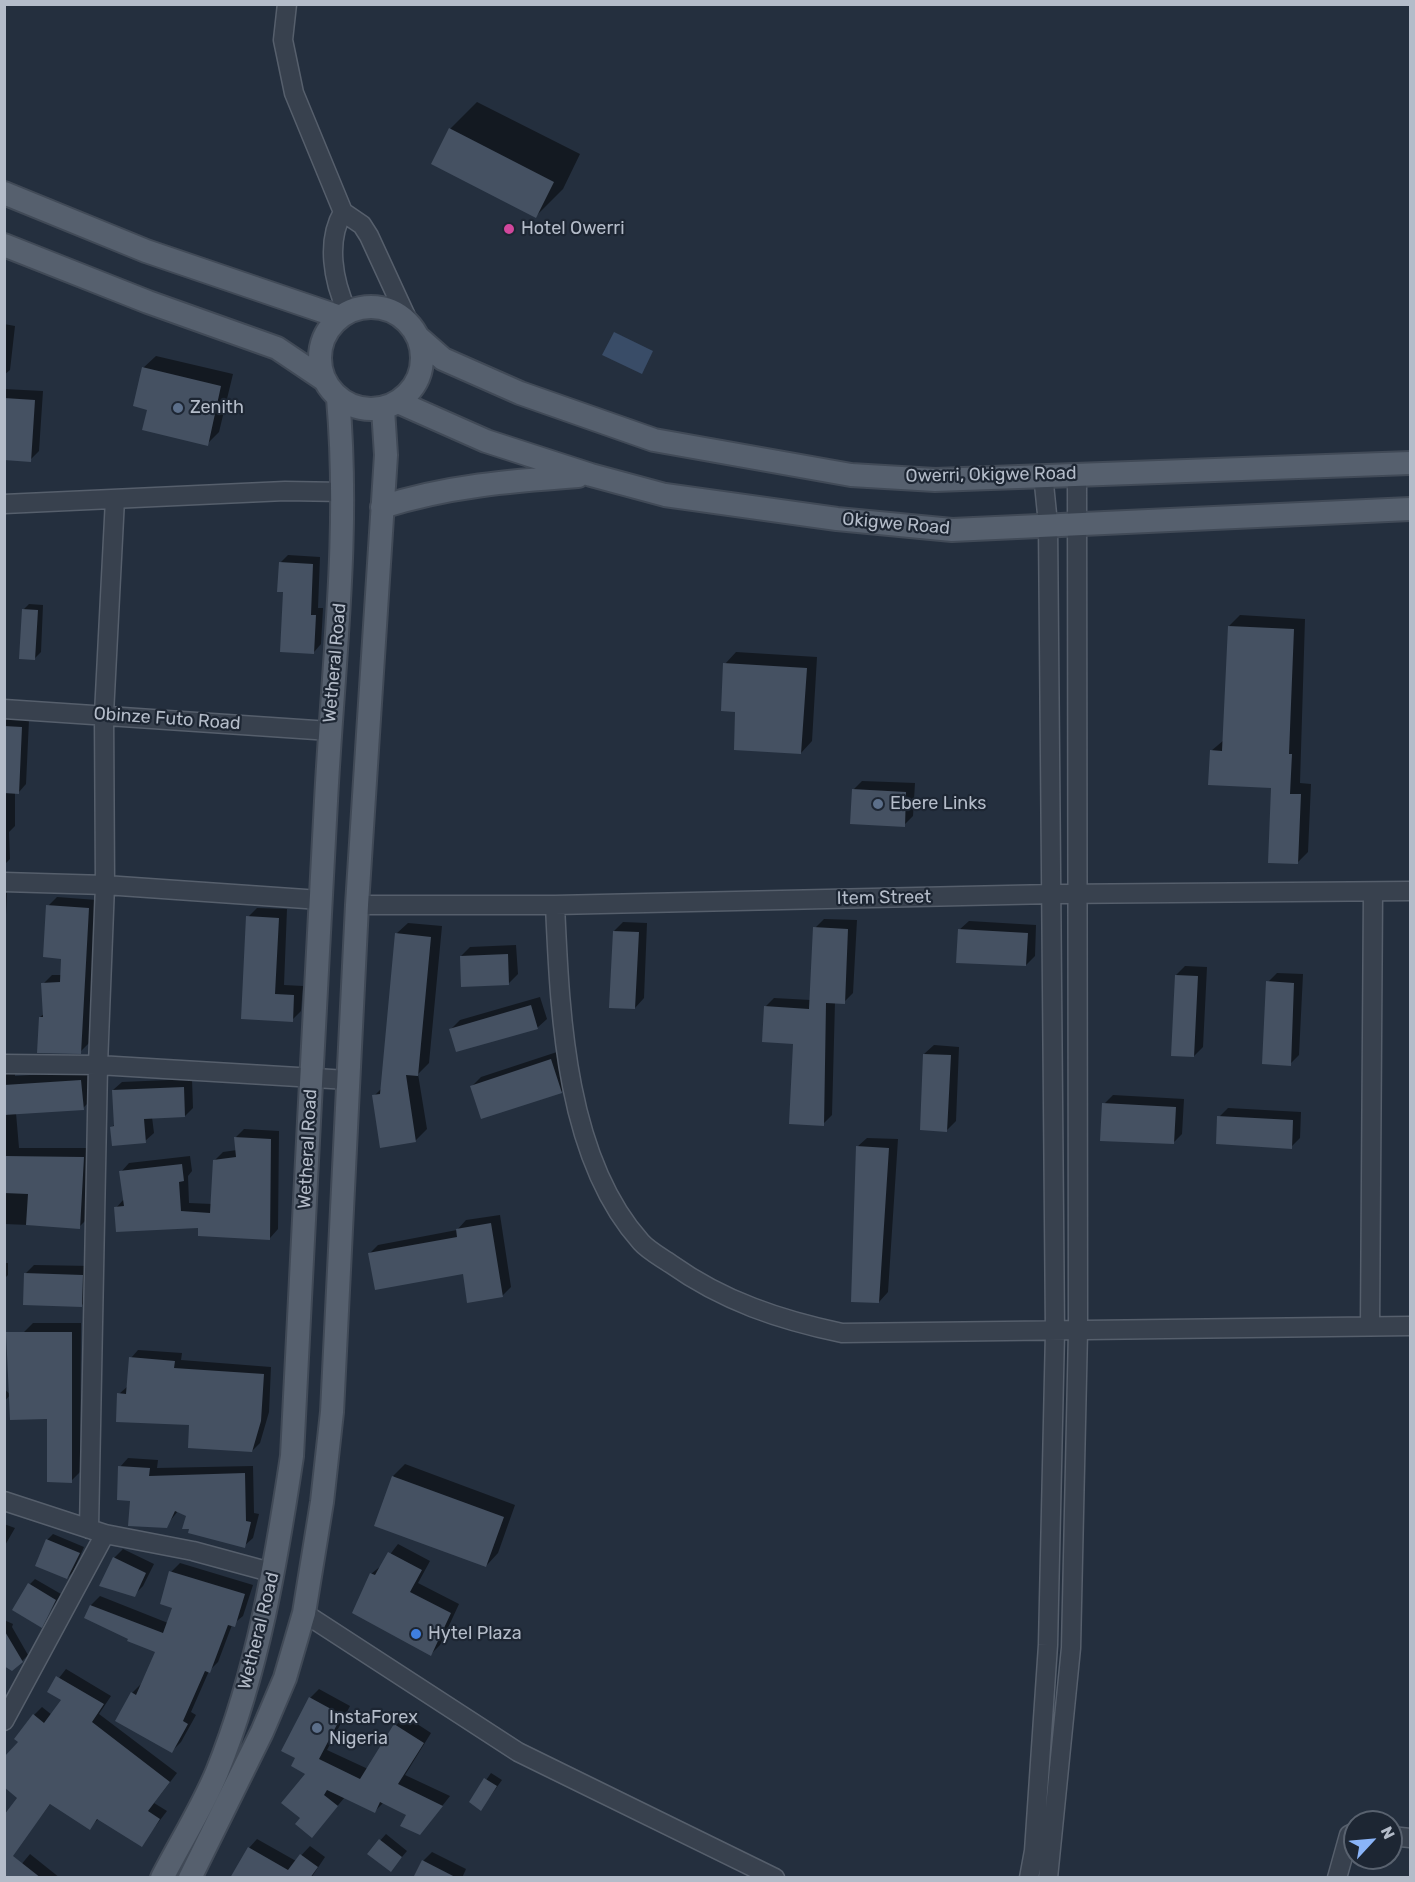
<!DOCTYPE html>
<style>
body{margin:0}
#map{position:relative;width:1415px;height:1882px;overflow:hidden;background:#242f3e;font-family:Rubik,sans-serif}
canvas{display:block}
.frame{position:absolute;inset:0;border:6px solid #b4bcc9;pointer-events:none}
.north{position:absolute;left:1343px;top:1810px;width:60px;height:60px;box-sizing:border-box;background:#1d2633;border:2px solid #59626f;border-radius:50%;rotate:64deg;font-size:16px;font-weight:700;line-height:24px;text-align:center;color:#b4bcc9}
.north::after{content:'';display:block;margin:auto;width:21px;height:27px;background:#8ab4f8;clip-path:polygon(50% 0,100% 100%,50% 72%,0 100%)}
</style>
<div id="map">
<canvas width="1415" height="1882"></canvas>
<div class="frame"></div>
<div class="north">N</div>
</div>
<script>
const g = document.querySelector('canvas').getContext('2d');
g.lineJoin = 'round';
function paint(path, color) { g.fillStyle = color; g.fill(path, 'evenodd'); }
function strokePath(path, color, width, dash) { g.strokeStyle = color; g.lineWidth = width; g.lineCap = dash ? 'butt' : 'round'; g.setLineDash(dash || []); g.stroke(path); }
function label(font, color, halo, rows, align = 'center') {
  g.font = font + ' Rubik,sans-serif'; g.lineWidth = 4.5; g.setLineDash([]); g.textBaseline = 'middle'; g.strokeStyle = halo; g.fillStyle = color; for (const [text, x, y, turn = 0] of rows) {
    g.save(); g.translate(x, y); g.rotate((+turn || 0) * Math.PI / 180); g.textAlign = isNaN(turn) ? turn : align; if (halo) g.strokeText(text, 0, 0); g.fillText(text, 0, 0); g.restore();
  }
}
const water = new Path2D(`
 M614,332l39,19 -11,23 -40,-19z`);
const shadow = new Path2D(`
 M477,102l103,52 -17,35 -27,27 -86,-87z
 M4,324l11,2 -5,44 -6,5z
 M156,356l77,18 -14,58 -12,12 -58,-35 -6,-41z
 M4,389l39,2 -4,60 -9,9 -26,-1z
 M288,555l32,2 -2,51h5l-2,36 -7,8 -30,-61 -4,-28z
 M29,604l14,1 -2,47 -6,6 -12,-48z
 M1240,615l65,4 -5,164 11,1 -3,68 -11,11 -24,-76 -62,-36 13,-11 5,-114z
 M736,652l81,5 -5,84 -11,12 -64,-43 -12,-46z
 M4,718l25,2 -3,64 -7,8h-4v34l-6,6 1,27 -6,6z
 M862,781l53,2 -2,33 -9,9 -51,-35z
 M4,893h3l-3,65z
 M57,897l40,3 -8,143 -9,9 -40,-35 5,-4 -2,-29 9,-9h10l1,-18 -15,-51z
 M257,908l30,1 -3,76 19,1 -2,25 -9,9 -50,-2 6,-101z
 M824,919l33,1 -4,73 -9,9h-9l-3,113 -9,9 -29,-81 -29,-36 9,-9 37,2 4,-72z
 M969,921l67,4 -1,31 -9,9 -67,-35z
 M623,922l24,1 -3,75 -9,10 -21,-77z
 M408,923l34,3 -13,137 -11,11 9,55 -12,12 -41,-45 8,-8 14,-154z
 M516,945l2,29 -9,9 -48,-27 9,-9z
 M1185,966l22,1 -4,80 -9,9 -18,-81z
 M1277,973l26,1 -4,81 -9,9 -22,-82z
 M540,997l7,22 -10,9 -86,1 9,-9z
 M934,1045l25,2 -3,74 -9,9 -23,-76z
 M560,1051l10,32 -9,9 -89,-6 9,-9z
 M15,1070v6l75,-5 2,28 -9,9 -67,5 3,35h74l-5,70 -9,9 -75,-3v-153z
 M192,1079l1,29 -8,8 -33,1 2,16 -9,8 -33,-14 3,-3 -2,-34 9,-8z
 M1113,1095l71,4 -2,35 -9,9 -69,-39z
 M1228,1108l73,4 -1,26 -9,9 -72,-30z
 M244,1129l35,2 -1,98 -8,9 -154,-30 8,-9 -3,-27 8,-9 61,-7 2,15 -4,5 1,27 23,1 2,-43 9,-9 14,-2 -2,-12z
 M867,1138l31,1 -10,153 -9,10 -22,-155z
 M500,1215l11,72 -9,9 -38,-24 -95,-18 9,-9 79,-15 9,-10z
 M4,1263h4v12l-4,4z
 M34,1265l57,1v30l-10,10 -56,-32z
 M33,1323h48l-1,149 -9,9 -23,-64 -38,-22 -6,7v-13l6,5 14,-62z
 M138,1350l44,3 -1,7 90,7 -2,45 -9,31 -8,8 -133,-57 9,-8 3,-28z
 M128,1458l30,2 -1,8 96,-2 1,47 5,1 -6,24 -9,8 -66,-35 -12,15 -35,-27 -11,-32z
 M405,1464l110,41 -17,48 -12,13 -93,-90z
 M4,1524l11,4 -11,19z
 M53,1534l31,13 -11,25 -6,6 -20,-38z
 M398,1544l32,17 -12,22 41,21 -19,41 -9,9 -60,-80 11,-9z
 M123,1549l31,15 -11,22 -9,9 -20,-37z
 M180,1563l73,22 -10,31 -11,9 -14,37 -9,9 -18,41 5,3 -15,27 -9,9 -40,-58 9,-9 16,-33 -71,-34 5,-12 9,-9 68,27 6,-16 -3,-35z
 M35,1579l26,15 -20,32 -11,-42z
 M4,1620l9,4 -1,3 16,28 -6,6 -18,3z
 M66,1669l45,27 -12,18 78,59 -23,30 13,8 -26,34 -42,-27 -9,10 -39,-25 -44,59 -3,-1v-51l4,3 11,-15 1,-56 14,-27 8,-8 10,8 11,-15 -14,-9z
 M319,1689l31,17 -23,44 41,19 28,-44 9,-9 26,17 -26,42 45,21 -22,28 -44,-22 -9,9 -30,-14 -33,39 -10,-19 6,-44 -11,-16 13,-59z
 M491,1773l11,7 -21,29 -10,-7z
 M386,1834l21,17 -11,13 -27,-11z
 M257,1839l39,22 14,-15 15,11 -14,21h-77l15,-30z
 M432,1852l34,17 -4,9h-47l8,-17z
 M30,1854l30,24h-50z`);
const building = new Path2D(`
 M449,128l105,54 -18,36 -105,-54z
 M142,367l79,19 -13,60 -66,-16 5,-20 -14,-4z
 M4,398l31,2 -4,62 -27,-2z
 M279,562l34,2 -2,51h5l-2,39 -34,-2 3,-60h-6z
 M22,609l16,1 -3,50 -16,-1z
 M1228,626l66,3 -5,125h3l-2,40h11l-3,70 -30,-1 3,-75 -63,-3 2,-35 12,1z
 M723,663l84,5 -6,86 -67,-4 1,-38 -14,-1z
 M4,726l18,1 -3,67 -15,-1z
 M852,789l54,3 -1,35 -55,-3z
 M46,905l43,3 -8,146 -44,-1 2,-36h4l-2,-34 19,-1 1,-23 -18,-2z
 M246,916l33,2 -4,76 19,1 -1,27 -52,-3z
 M813,927l35,2 -3,75 -19,-1 -2,123 -35,-2 4,-80 -31,-2 2,-36 45,3z
 M958,929l70,4 -2,33 -70,-3z
 M613,931l26,1 -4,77 -26,-1z
 M395,933l36,4 -13,139 -12,-1 10,67 -36,6 -8,-53 8,-1z
 M508,954l1,31 -48,2 -1,-31z
 M1175,975l23,1 -4,81 -23,-1z
 M1266,981l28,2 -3,83 -29,-2z
 M531,1005l7,24 -82,23 -7,-23z
 M923,1054l28,1 -4,77 -27,-2z
 M551,1059l11,34 -81,26 -11,-33z
 M81,1080l3,30 -80,5v-30z
 M184,1087l1,30 -41,2 2,24 -34,3 -2,-19 4,-1 -2,-36z
 M1102,1103l74,4 -2,37 -74,-3z
 M1217,1116l76,4 -1,29 -76,-5z
 M234,1137l37,2 -1,101 -72,-4v-8l-82,4 -2,-25 10,-1 -5,-35 63,-7 2,17 -5,1 2,29 29,2 3,-53 23,-3z
 M856,1146l33,2 -10,155 -28,-1z
 M4,1156l80,1 -4,72 -54,-4 2,-31 -24,-1z
 M491,1223l12,74 -36,6 -4,-29 -88,16 -7,-37 89,-16 -1,-8z
 M24,1273l59,2 -1,32 -59,-2z
 M6,1332h66v151l-25,-1v-63l-37,1z
 M129,1357l46,4 -1,7 90,6 -3,47 -9,31 -64,-4 1,-23 -73,-3 1,-29 9,1z
 M118,1466l32,2 -1,8 96,-3 1,48 5,1 -6,26 -57,-15 1,-4h-7l4,-13 -11,-5 -8,17 -39,-2 2,-25 -13,-1z
 M392,1476l112,41 -18,50 -112,-41z
 M46,1539l34,14 -13,26 -32,-13z
 M388,1552l34,18 -12,22 41,21 -20,43 -79,-43 18,-40 5,2z
 M113,1557l33,16 -11,24 -36,-11z
 M169,1571l76,23 -10,33 -7,-2 -18,48 -5,-2 -22,50 5,3 -16,29 -57,-32 16,-29 5,3 19,-43 -28,-11 1,-2 -44,-21 6,-13 73,28 9,-25 -12,-4z
 M28,1583l28,17 -14,28 -30,-18z
 M4,1630l19,32 -11,9 -8,-5z
 M56,1676l48,28 -12,18 78,60 -22,29 12,8 -18,28 -45,-28 -7,11 -40,-26 -37,52 28,22h-37v-63l13,-17 -13,-11v-30l14,-15 -4,-3 19,-25 11,9 17,-23 -14,-8z
 M309,1697l33,18 -23,44 41,20 34,-55 30,19 -26,41 45,22 -23,29 -20,-9 6,-11 -26,-13 -5,11 -48,-23 -3,5 14,11 -26,32 -17,-14 5,-6 -19,-15 24,-29 -14,-8 4,-8 -14,-7z
 M484,1778l13,8 -16,25 -12,-9z
 M379,1839l23,18 -11,15 -24,-18z
 M248,1847l40,23 12,-16 18,13 -8,11h-80z
 M422,1860l35,18h-44z`);
const minor = new Path2D(`
 M287,4l-4,36 11,53 49,119 19,13 7,11 41,89
 M343,212c-17,29 -10,69 4,99
 M4,504l281,-13 59,1
 M4,709l326,22
 M4,882l101,3 215,15
 M357,905h198l498,-11 357,-3
 M555,905c5,109 10,252 86,337 8,9 20,15 30,22 52,37 109,56 171,69l568,-7
 M4,1064l94,1 250,15
 M1370,1326l3,-433
 M4,1501l101,33 88,17 81,22
 M89,1529l9,-464 7,-180 -1,-171 11,-215
 M304,1613l214,139 257,126
 M4,1721l101,-187
 M1391,1836l19,2
 M1029,1878l5,-27 14,-206 7,-313 -7,-808 -5,-50
 M1048,1878l23,-230 7,-317 -1,-858
 M1337,1878l12,-43 6,-3`);
const major = new Path2D(`
 M4,193l142,58 194,66
 M4,245l144,57 129,46 46,31
 M320 358a51 51 0 1 1 102 0a51 51 0 1 1-102 0Z
 M418,337l25,22 77,34 134,47 197,35 84,5 475,-17
 M398,402l88,39 105,34 74,20 172,24 115,11 458,-21
 M382,507c65,-21 129,-26 196,-31
 M162,1878c18,-35 40,-70 55,-106 41,-101 59,-210 75,-316 11,-218 22,-437 34,-655 7,-136 24,-266 12,-403
 M190,1878l72,-146 23,-54 19,-65 18,-111 10,-90 25,-507 29,-450 -3,-46`);
const markers = [
 [509,229,6,"#d1479c"],
 [178,408,6,"#5c6f8a"],
 [878,804,6,"#5c6f8a"],
 [416,1634,6,"#3f7fe0"],
 [317,1728,6,"#5c6f8a"]
];
const poiNames = [
 ["Hotel Owerri",521,229],
 ["Zenith",190,408],
 ["Ebere Links",890,804],
 ["Hytel Plaza",428,1634],
 ["InstaForex",329,1718],
 ["Nigeria",329,1739]
];
const streetNames = [
 ["Owerri, Okigwe Road",991,475,-1],
 ["Okigwe Road",896,524,5],
 ["Wetheral Road",335,663,-85],
 ["Obinze Futo Road",167,719,4],
 ["Item Street",884,898,-1],
 ["Wetheral Road",308,1149,-87],
 ["Wetheral Road",259,1631,-76]
];
paint(water, '#394c67');
paint(shadow, '#0007');
paint(building, '#455162');
strokePath(minor, '#565f6c', 21);
strokePath(major, '#414a57', 26);
strokePath(minor, '#38414e', 18);
strokePath(major, '#56606e', 22);
for (const [x, y, r, color] of markers) { const dot = new Path2D(); dot.arc(x, y, r, 0, 2 * Math.PI); g.fillStyle = color; g.fill(dot); strokePath(dot, '#1d2633', 2); }
label('18px', '#b4bcc9', '#1d2633', poiNames, 'left');
label('18px', '#b4bcc9', '#1d2633', streetNames);
</script>
